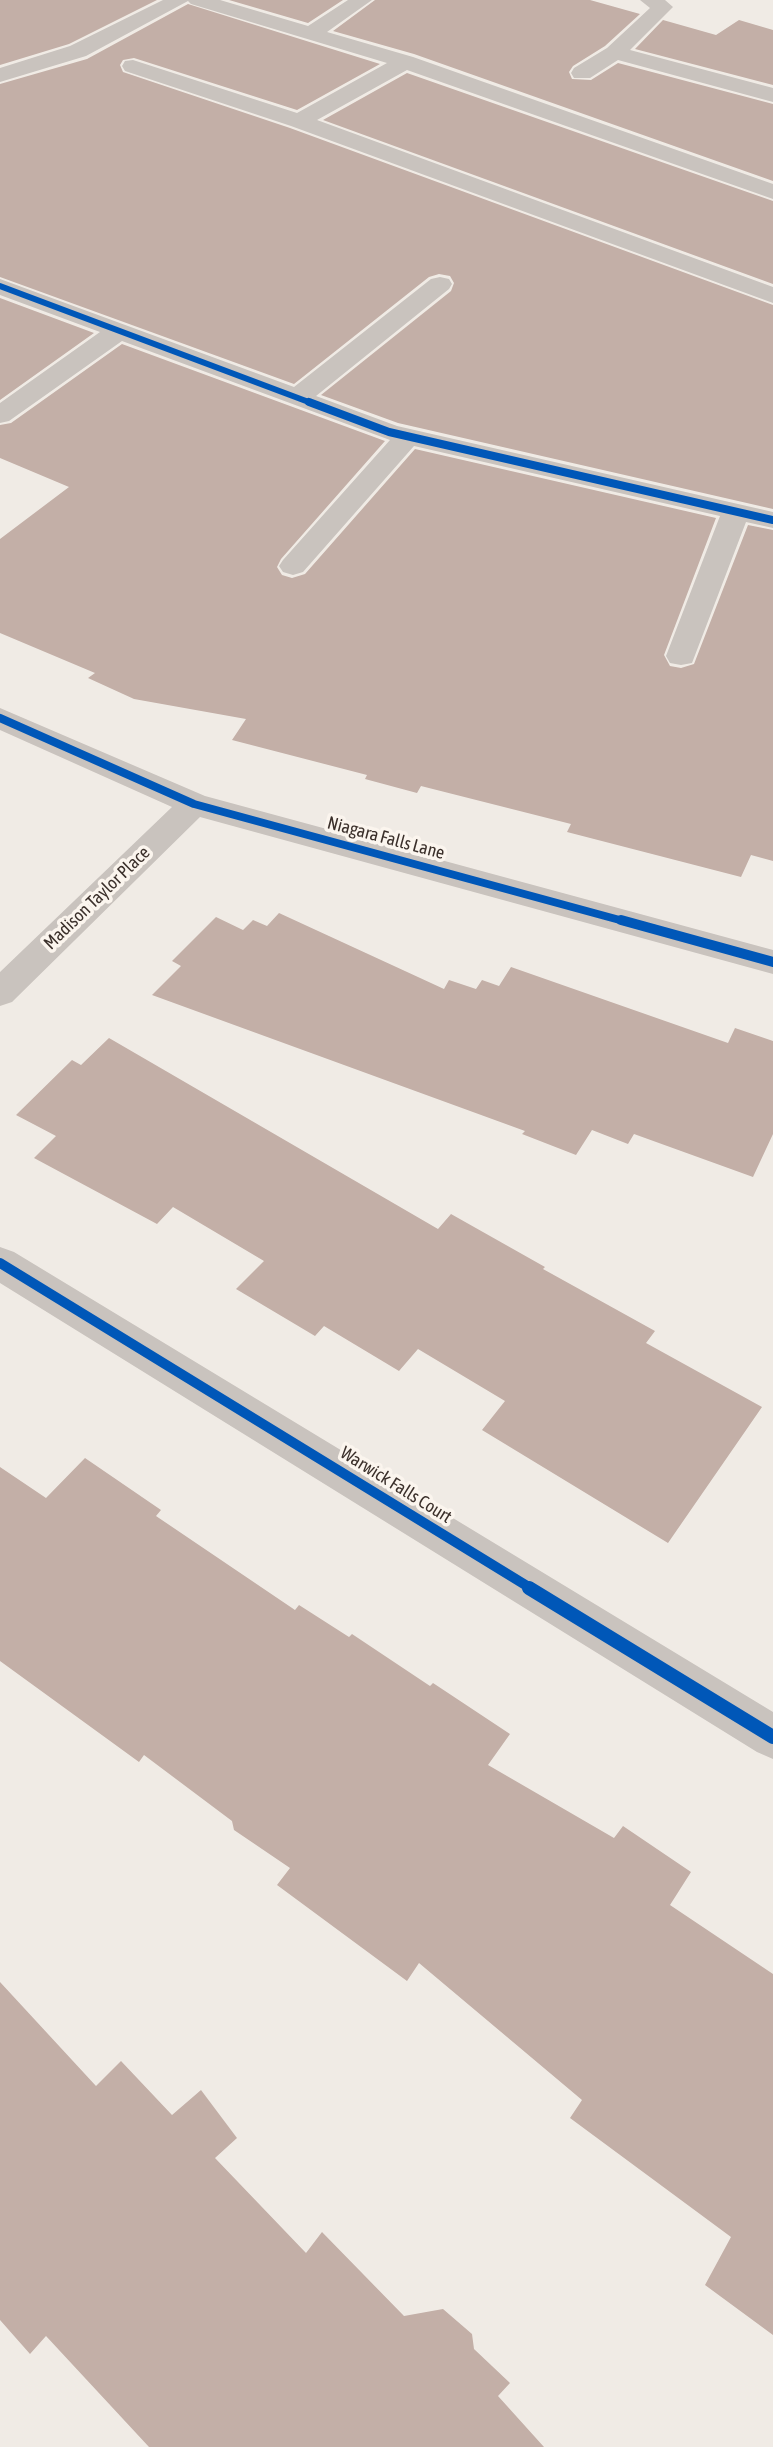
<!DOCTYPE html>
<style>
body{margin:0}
canvas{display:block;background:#f0ebe5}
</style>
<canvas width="773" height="2447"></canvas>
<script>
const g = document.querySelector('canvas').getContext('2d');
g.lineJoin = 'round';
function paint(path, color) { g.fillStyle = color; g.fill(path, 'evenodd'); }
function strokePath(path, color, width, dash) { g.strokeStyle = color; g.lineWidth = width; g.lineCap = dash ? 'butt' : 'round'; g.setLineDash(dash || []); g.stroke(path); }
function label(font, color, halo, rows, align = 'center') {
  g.font = font + ' "Asap Condensed",sans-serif'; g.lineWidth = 7; g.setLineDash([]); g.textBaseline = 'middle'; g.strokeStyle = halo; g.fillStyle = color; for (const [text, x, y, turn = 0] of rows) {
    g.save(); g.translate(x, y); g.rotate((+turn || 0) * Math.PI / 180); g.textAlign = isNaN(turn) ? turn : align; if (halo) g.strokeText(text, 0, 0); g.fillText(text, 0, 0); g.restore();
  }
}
const building = new Path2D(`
 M0,0h157l-88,44 -69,21z
 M229,0h114l-35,23z
 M375,0h215l50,14 -35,32 -32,20 -4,6 3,7 19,1 27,-17 155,41v77l-359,-127 -81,-23z
 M188,4l192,60 -83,46 -163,-52 -11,2 -3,5 3,7 167,56 483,177v204l-375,-86 -77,-28 130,-104 3,-8 -4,-7 -11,-2 -10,3 -135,107 -294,-107v-193l87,-25z
 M663,20l53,15 23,-15 34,10v55l-138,-36z
 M407,73l366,128v83l-450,-164z
 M0,298l94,35 -94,67z
 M122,344l263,97 -104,118 -4,8 5,8 10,3 13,-4 110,-125 301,69 -52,137 6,11 11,2 13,-4 54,-139 25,5v331l-22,-6 -10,22 -174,-45 4,-8 -150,-38 -4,7 -52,-14 2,-4 -135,-35 14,-21 -112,-20 -46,-21 7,-5 -95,-40v-94l69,-52 -69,-29v-33l11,-2z
 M279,913l165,76 5,-9 27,9 6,-9 17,6 12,-19 217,76 7,-15 38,13v93l-20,43 -119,-43 -6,10 -36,-14 -16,25 -54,-21 3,-3 -373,-136 29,-29 -9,-5 44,-44 27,13 10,-10 14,6z
 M109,1038l329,191 13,-15 94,53 -2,2 112,62 -9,12 116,64 -94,136 -186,-113 23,-29 -87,-52 -19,22 -75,-45 -9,10 -79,-47 28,-28 -91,-54 -16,17 -123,-66 22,-22 -40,-21 56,-55 9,5z
 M85,1458l76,52 -5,6 139,94 4,-5 50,32 3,-3 78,52 3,-3 77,51 -22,31 126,73 9,-12 68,46 -21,33 103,69v361l-68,-50 26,-48 -161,-119 12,-18 -163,-137 -12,18 -130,-96 13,-17 -56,-38 -2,-9 -88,-66 -5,7 -139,-101v-194l46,31z
 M0,1982l96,104 25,-25 51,54 29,-25 36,48 -22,20 91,95 16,-21 82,84 39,-7 29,25 2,15 36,34 -12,13 46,51h-395l-103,-111 -16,18 -30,-34z`);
const minor = new Path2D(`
 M163,0h57l88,26 40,-26h24l-45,32 86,25 360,127v15l-366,-129 -90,50 456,167v16l-482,-177 -166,-55 -3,-5 3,-5 8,-1 164,53 90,-50 -196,-59 -3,-3 -102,55 -86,26v-14l70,-22z
 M640,0h25l8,7 -43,43 143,38v14l-155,-42 -28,18h-16l-3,-5 3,-5 33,-20 43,-40z
 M440,277l9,2 3,5 -3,5 -133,107 81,30 376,86v16l-27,-6 -54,141 -11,2 -11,-2 -4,-7 54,-140 -306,-70 -111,126 -10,3 -10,-3 -4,-6 4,-6 107,-120 -268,-99 -113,80 -9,2v-20l100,-71 -100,-37v-16l294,108 137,-108z
 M0,708l205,88 568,154v24l-573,-157 -188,185 -12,4v-34l172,-165 -172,-77z
 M0,1247l14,5 759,460v47l-16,-7 -757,-469z`);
const cyclewayFar3 = new Path2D(`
 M0,286l314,118`);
const cyclewayFar2 = new Path2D(`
 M309,402l80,30 384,88
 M0,718l194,86 433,118`);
const cyclewayFar1 = new Path2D(`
 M621,920l152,42
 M0,1263l532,326`);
const cycleway = new Path2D(`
 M529,1588l244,149`);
const streetNames = [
 ["Niagara Falls Lane",386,838,15],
 ["Madison Taylor Place",97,898,-44],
 ["Warwick Falls Court",396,1485,32]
];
paint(building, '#c3afa7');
paint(minor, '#c9c3be');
strokePath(cyclewayFar3, '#0057b8', 6);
strokePath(cyclewayFar2, '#0057b8', 8);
strokePath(cyclewayFar1, '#0057b8', 10);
strokePath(cycleway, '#0057b8', 14);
label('18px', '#3b302b', '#fbf5ee', streetNames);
</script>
